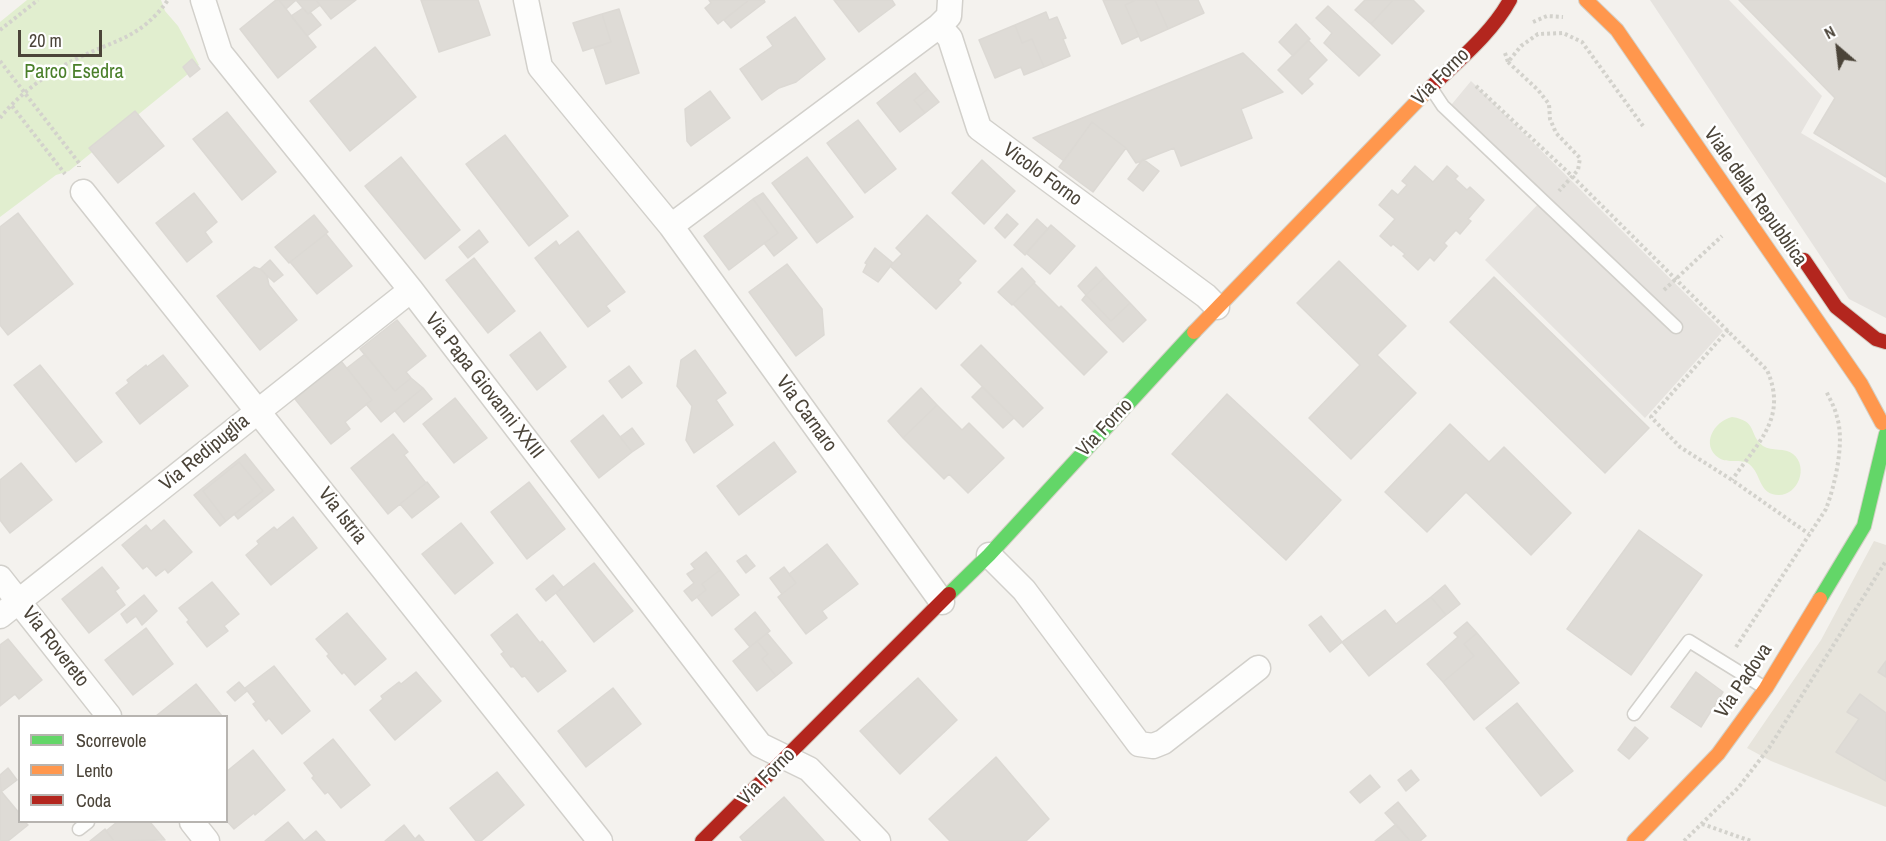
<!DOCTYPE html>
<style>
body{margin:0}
#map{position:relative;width:1886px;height:841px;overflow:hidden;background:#f4f2ee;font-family:"Archivo Narrow",sans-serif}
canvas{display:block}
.legend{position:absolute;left:18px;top:715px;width:210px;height:108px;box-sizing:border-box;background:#fff;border:2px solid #b7b4b0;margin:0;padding:8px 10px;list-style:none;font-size:18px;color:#4b4439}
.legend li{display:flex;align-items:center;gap:12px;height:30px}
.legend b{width:30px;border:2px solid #b7b4b0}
.north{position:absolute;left:1808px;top:18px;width:60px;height:60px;-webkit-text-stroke:4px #fff;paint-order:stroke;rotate:332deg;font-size:16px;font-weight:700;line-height:24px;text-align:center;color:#4b4439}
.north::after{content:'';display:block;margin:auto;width:21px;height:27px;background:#4b4439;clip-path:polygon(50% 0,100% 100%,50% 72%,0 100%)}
.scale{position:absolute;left:18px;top:30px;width:84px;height:27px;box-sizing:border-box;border:3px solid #4b4439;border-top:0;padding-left:8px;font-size:18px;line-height:21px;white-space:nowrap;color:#4b4439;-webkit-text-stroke:4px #fff;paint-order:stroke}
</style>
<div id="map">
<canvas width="1886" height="841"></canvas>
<ul class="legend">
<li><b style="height:8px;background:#63d668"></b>Scorrevole</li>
<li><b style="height:8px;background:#ff974d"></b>Lento</li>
<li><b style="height:8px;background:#b3261e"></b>Coda</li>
</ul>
<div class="north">N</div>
<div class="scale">20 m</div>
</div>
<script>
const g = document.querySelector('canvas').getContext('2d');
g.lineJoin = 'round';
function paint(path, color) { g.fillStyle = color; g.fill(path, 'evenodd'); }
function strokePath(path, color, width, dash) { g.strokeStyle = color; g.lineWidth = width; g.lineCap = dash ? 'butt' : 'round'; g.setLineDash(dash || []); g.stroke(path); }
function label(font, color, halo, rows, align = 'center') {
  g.font = font + ' "Archivo Narrow",sans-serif'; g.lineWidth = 5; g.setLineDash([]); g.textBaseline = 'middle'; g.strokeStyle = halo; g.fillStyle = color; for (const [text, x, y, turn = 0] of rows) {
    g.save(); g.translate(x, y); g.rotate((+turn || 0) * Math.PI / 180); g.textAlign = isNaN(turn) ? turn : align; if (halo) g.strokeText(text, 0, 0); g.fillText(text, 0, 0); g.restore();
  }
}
const residential = new Path2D(`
 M1874,541l12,4v262l-115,-46 -24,-13 74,-108z`);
const green = new Path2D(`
 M27,0h134l4,11 13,15 21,39 -130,106 -13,4 -56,42v-195z
 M1732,417c26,4 16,17 31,29 9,6 22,1 30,8 16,13 5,41 -14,41 -21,0 -17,-21 -30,-31 -8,-6 -21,0 -30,-6 -19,-13 -5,-37 13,-41z`);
const parking = new Path2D(`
 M1650,0h79l93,96 -21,37 85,50v135l-37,-19z
 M1471,81l252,250 -78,87 -160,-158 57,-60 -95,-90z`);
const building = new Path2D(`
 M276,0h3l37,47 -38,31 -38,-49z
 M279,0h17l-10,9z
 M296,0h20l4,5 -12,9z
 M316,0h40l-25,19z
 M421,0h57l12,35 -51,17z
 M709,0h40l-31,24 -13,-16 6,-5z
 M749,0h15l1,2 -34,26 -7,-8z
 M834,0h58l3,5 -36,27z
 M1103,0h33l-11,5 14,31 -17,8z
 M1136,0h19l13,29 -27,12 -16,-36z
 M1155,0h43l6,13 -36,16z
 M1365,0h28l-22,24 -16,-14z
 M1393,0h20l11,11 -32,33 -21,-20z
 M1739,0h147v177l-72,-44 21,-35z
 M1328,6l52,49 -21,21 -35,-33 8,-10 -16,-15z
 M303,8l5,6 2,-2 11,13 -14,11 -16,-20z
 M619,9l20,64 -33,11 -12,-36 17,-6 -9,-28z
 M1046,12l3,8 8,-3 9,21 -3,1 7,17 -26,11 -12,-28 -10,4 -7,-18z
 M602,14l9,28 -28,9 -10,-28z
 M795,17l30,42 -29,23 -17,6 -17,12 -22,-31 33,-23 -6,-9z
 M1296,24l14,15 -17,17 -14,-14z
 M1015,25l7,18 10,-4 12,28 -20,8 -3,-8 -26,11 -16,-38z
 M1308,40l19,20 -19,19 5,5 -11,10 -24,-24z
 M375,47l41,50 -66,54 -40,-50z
 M1243,53l40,39 -42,17 11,29 -71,28 -7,-18 -38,15 -10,-15 -34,-26 -28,39 -31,-23z
 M192,59l8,10 -10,8 -7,-10z
 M915,73l13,16 -14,11 11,13 -25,19 -23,-29z
 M928,89l11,13 -14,11 -11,-13z
 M710,91l20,27 -39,28 -4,-5 -2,-32z
 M135,111l29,35 -46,37 -29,-35z
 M227,112l49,60 -34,28 -49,-61z
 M858,120l38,49 -31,24 -38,-50z
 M1092,122l34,26 -33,44 -34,-25z
 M505,135l63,81 -39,30 -63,-82z
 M401,157l59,73 -35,29 -60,-73z
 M807,157l46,60 -36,26 -45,-60z
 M1143,159l16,12 -16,20 -15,-12z
 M982,160l33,31 -31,33 -32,-31z
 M1415,166l18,16 14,-16 11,10 -3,3 12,11 3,-3 14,13 -16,19 3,2 -11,13 -4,-4 -12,13 3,3 -13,15 -4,-4 -12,13 -15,-14 2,-2 -12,-10 -2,2 -11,-10 15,-17 -16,-14 13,-15 6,5 9,-10 -5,-4z
 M194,193l23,29 -12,10 7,10 -25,20 -31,-39z
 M763,193l34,45 -23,18 -10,-13 14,-10 -25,-34z
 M753,199l25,34 -49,37 -25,-34z
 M18,213l55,71 -65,51 -8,-10v-98z
 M1007,214l11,10 -13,14 -10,-10z
 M314,215l14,17 -39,31 -14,-16z
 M927,215l49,46 -18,19 3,3 -25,26 -46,-43 12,-12 -6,-6z
 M1037,219l11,10 -23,26 -11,-10z
 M1051,225l24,21 -25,28 -24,-21z
 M479,230l9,12 -20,16 -9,-11z
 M578,231l47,61 -19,14 4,5 -22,16 -53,-69 21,-17 3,5z
 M326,234l26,32 -35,28 -27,-32z
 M875,248l18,15 -15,19 -15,-10 4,-8 -2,-1z
 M474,258l41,53 -27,22 -42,-53z
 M270,260l13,15 -9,7 -14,-13z
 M1339,261l67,65 -29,29 39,38 -65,66 -42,-41 51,-53 -63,-62z
 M787,264l35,45 2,26 -28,21 -47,-64z
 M254,267l8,3 5,6 2,9 28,35 -37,30 -43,-54z
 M1096,267l9,10 -19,18 -8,-9z
 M1022,268l13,14 -23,23 -14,-13z
 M1105,277l25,26 -19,18 -25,-26z
 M1494,277l155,151 -44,45 -155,-151z
 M1034,283l25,25 2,-2 46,46 -23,23 -71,-71z
 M1086,295l25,26 19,-18 16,17 -23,22 -41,-42z
 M397,320l29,36 -20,16 5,6 -16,13 -35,-42z
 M540,332l26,35 -29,23 -27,-35z
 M981,345l62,63 -20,19 -62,-62z
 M695,350l31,43 -10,7 17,25 -39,28 -8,-13 6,-34 -15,-20 4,-26z
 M365,354l30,37 16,-13 12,10 -42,34 -15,-18 6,-4 -25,-32z
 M163,355l25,31 -48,38 -24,-31 13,-10 -2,-3 19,-15 1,2z
 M341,361l31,39 -27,22 5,7 -19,15 -36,-45z
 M40,365l62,77 -26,20 -62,-77z
 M629,366l13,17 -20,15 -13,-17z
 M982,387l32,31 -11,10 -31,-31z
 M423,388l9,11 -28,23 -9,-11z
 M921,388l16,17 -34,33 -15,-17z
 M1227,394l114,106 -55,60 -114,-106z
 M455,398l32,40 -33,25 -31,-39z
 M937,405l25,25 7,-7 35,35 -36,35 -19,-19 -5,5 -41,-41z
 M603,415l29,37 -33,26 -28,-37z
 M1450,424l39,38 15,-15 67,66 -40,42 -65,-63 -39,40 -42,-40z
 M632,428l12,16 -12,8 -12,-15z
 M393,434l15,18 -4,3 22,28 -38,31 -37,-46z
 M774,442l22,30 -57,43 -22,-29z
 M245,454l29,36 -36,29 -4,-5 29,-23 -24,-29 -36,29 23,30 -6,5 -26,-31z
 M239,462l24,29 -37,30 -23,-30z
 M21,463l31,37 -42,33 -10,-13v-40z
 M427,482l12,15 -27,21 -12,-14z
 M529,482l36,47 -38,30 -36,-47z
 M293,517l24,31 -46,37 -25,-30 13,-11 -2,-3 17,-14 3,3z
 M164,520l28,32 -24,21 -3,-4 -9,7 -9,-10 -4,3 -21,-24 24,-20 5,6z
 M461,523l32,40 -38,31 -33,-40z
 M1639,530l63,45 -71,100 -64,-46z
 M827,544l31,40 -36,27 5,7 -21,16 -28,-37 18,-14 -7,-9z
 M706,552l14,18 -18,14 4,6 -14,11 -8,-10 10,-8 -7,-9 8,-5 -4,-5z
 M746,555l9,11 -9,7 -9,-12z
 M594,563l39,48 -39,31 -38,-49z
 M102,567l17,21 -4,3 10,14 -36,28 -27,-34z
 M784,567l12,16 -14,11 -12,-16z
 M720,570l19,25 -27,21 -15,-19 9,-7 -4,-6z
 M553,575l10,12 -17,14 -10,-12z
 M212,582l27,32 -15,12 4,5 -21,16 -20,-25 2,-2 -10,-12z
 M1445,585l15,19 -14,11 -15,-18z
 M144,595l13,16 -15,14 -6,-9 -9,7 -6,-9z
 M1431,597l15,18 -77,61 -27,-34 43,-32 11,14z
 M755,612l15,19 -20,16 -15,-18z
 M347,613l39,46 -31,26 -11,-13 -2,2 -15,-18 2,-2 -13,-15z
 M517,614l23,29 2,-2 24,30 -28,21 -13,-16 -3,1 -9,-11 -2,1 -10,-13 3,-2 -13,-17z
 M1321,616l21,26 -12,10 -21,-27z
 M1467,622l10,11 -13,11 10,12 -31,26 -16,-18 31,-27 -4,-4z
 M146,628l27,36 -40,31 -28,-35z
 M767,633l25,30 -16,13 -14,-17 6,-5 -11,-13z
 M1477,633l42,50 -45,37 -31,-38 31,-26 -10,-12z
 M8,639l34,41 -23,19 -4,-5 -15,12v-61z
 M757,641l11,13 -6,5 14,17 -19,15 -24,-30z
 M1886,661v16l-8,-5z
 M274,666l36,45 -28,23 -13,-16 -3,3 -13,-17 3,-2 -11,-14z
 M416,672l25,29 -46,39 -25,-30 13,-11 -2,-3 18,-14 2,2z
 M1696,672l27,20 -22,35 -30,-20z
 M918,678l39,42 -57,54 -40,-43z
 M239,682l8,9 -12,10 -8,-9z
 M196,684l26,32h-66z
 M613,688l28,36 -55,43 -28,-36z
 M1860,694l26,19v68l-50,-29 23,-33 -12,-7z
 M1517,703l56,68 -32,25 -55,-68z
 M1635,727l13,11 -19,21 -11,-9z
 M333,739l37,46 -29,23 -13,-16 -3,2 -13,-16 2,-2 -10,-13z
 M253,750l32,40 -30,25 -1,-2 -20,16 -8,-9v-48z
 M996,757l53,62 -23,22h-76l-21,-22z
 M8,768l9,12 -16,12 -1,-17z
 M1411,770l8,10 -13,11 -8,-11z
 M497,772l27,33 -43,36h-5l-26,-33z
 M1370,775l10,12 -20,16 -10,-11z
 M0,790l20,24v8h5l3,3 -20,16h-8z
 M784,797l40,44h-81l-3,-4z
 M1398,802l28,34 -6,5h-10l-25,-28z
 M117,822h33l15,18 -51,1 -8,-10z
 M288,822l16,19h-39z
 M1396,824l14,17h-35z
 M404,825l11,14 4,-4 5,6h-39z
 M105,829l9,12h-24z
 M316,831l9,10h-21z`);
const path = new Path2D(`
 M1533,22l14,-6 16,1
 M0,30l38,-30
 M1505,53l3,9 13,-16 17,-12 25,-1 19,9 61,84
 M0,61l79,102v4
 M1508,62l30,28 11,14 1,15 6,14 24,25 -2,12 -19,21
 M1476,86l96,90 195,194c21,48 -9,72 -35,110
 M12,106l53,68
 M0,118c20,-25 48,-45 76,-59 40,-20 64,-20 92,-59
 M1664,290l58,-54
 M1728,330l-77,87 29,30 52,33 77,54
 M1736,647l90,-138c9,-24 19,-67 11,-92 -2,-9 -7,-18 -11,-26
 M1702,824l49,17
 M1684,841l54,-53 31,-40 117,-187`);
const lane = new Path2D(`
 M1431,88l12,18 233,221
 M1634,714l55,-73 76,47
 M79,829l9,-7`);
const street = new Path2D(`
 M203,0l17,53 191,237 349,455 49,24 69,72
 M526,0l14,67 131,159 271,376
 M939,26l11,12 29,90 227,168 11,11
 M83,192l517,649
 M671,226l268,-200 10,-10 1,-16
 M989,555l35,35 115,154 14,2 10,-4 95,-74
 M0,578l109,138
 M0,616l411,-326
 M192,822l15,19`);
const fast = new Path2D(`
 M949,594l40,-39 205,-223
 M1820,599l44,-73 22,-92`);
const slow = new Path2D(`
 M1586,0l31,30 244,354 21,39
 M1194,332l232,-240
 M1634,841l84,-87 48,-66 54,-89`);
const jam = new Path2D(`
 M1426,92c28,-28 65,-57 84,-92
 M1804,260l32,47 40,32 10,3
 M702,841l247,-247`);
const parkNames = [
 ["Parco Esedra",74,73]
];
const streetNames = [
 ["Via Forno",1441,77,-45],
 ["Vicolo Forno",1042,175,36],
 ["Viale della Repubblica",1755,197,55],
 ["Via Papa Giovanni XXIII",484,386,52],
 ["Via Carnaro",806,414,54],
 ["Via Forno",1105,428,-47],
 ["Via Redipuglia",205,453,-39],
 ["Via Istria",342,516,52],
 ["Via Rovereto",55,647,52],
 ["Via Padova",1744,681,-56],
 ["Via Forno",767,777,-45]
];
paint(residential, '#e7e4dc');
paint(green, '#e1eecf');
paint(parking, '#e6e3df');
paint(building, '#dedbd6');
strokePath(building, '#dcd9d4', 1.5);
strokePath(lane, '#d2d0cb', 15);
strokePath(street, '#d2d0cb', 27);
strokePath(fast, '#d3cfc5', 16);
strokePath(slow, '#d3cfc5', 16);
strokePath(jam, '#d3cfc5', 16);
strokePath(path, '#d3d2cc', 4, [3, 3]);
strokePath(lane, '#fdfdfc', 12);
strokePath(street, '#fdfdfc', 24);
strokePath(fast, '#63d668', 14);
strokePath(slow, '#ff974d', 14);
strokePath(jam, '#b3261e', 14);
label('20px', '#4a7f2a', '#fff', parkNames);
label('20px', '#4b4439', '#fff', streetNames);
</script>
